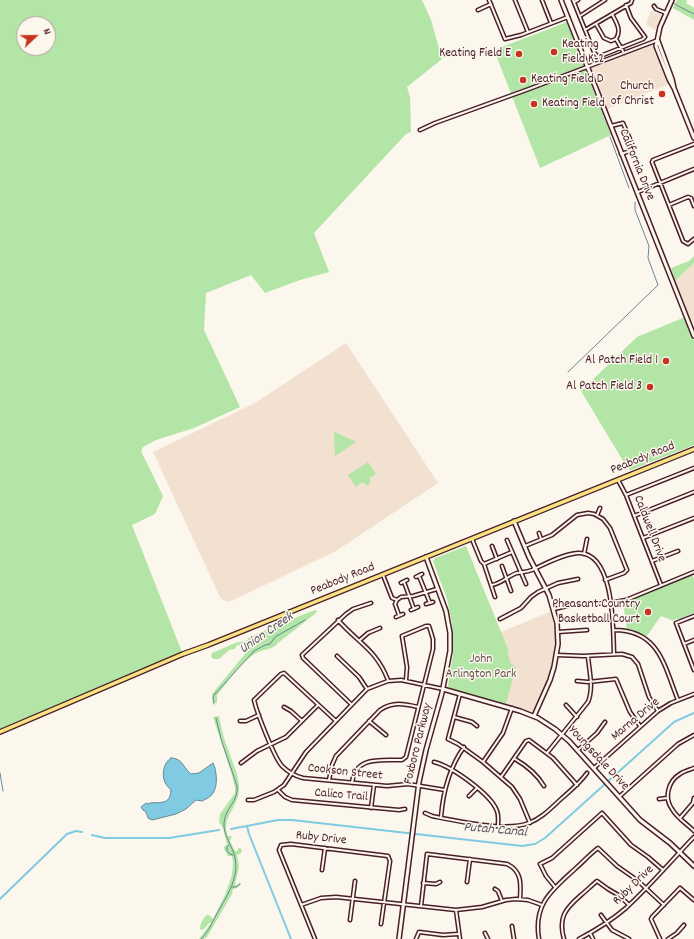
<!DOCTYPE html>
<style>
body{margin:0}
#map{position:relative;width:694px;height:939px;overflow:hidden;background:#fbf7ec;font-family:Dekko,sans-serif}
canvas{display:block}
.north{position:absolute;left:16px;top:16px;width:40px;height:40px;box-sizing:border-box;background:#fbf7ec;border:1px solid #b4a19f;border-radius:50%;rotate:68deg;font-size:11px;font-weight:700;line-height:16px;text-align:center;color:#4a1f2b}
.north::after{content:'';display:block;margin:auto;width:14px;height:18px;background:#c8321e;clip-path:polygon(50% 0,100% 100%,50% 72%,0 100%)}
</style>
<div id="map">
<canvas width="694" height="939"></canvas>
<div class="north">N</div>
</div>
<script>
const g = document.querySelector('canvas').getContext('2d');
g.lineJoin = 'round';
function paint(path, color) { g.fillStyle = color; g.fill(path, 'evenodd'); }
function strokePath(path, color, width, dash) { g.strokeStyle = color; g.lineWidth = width; g.lineCap = dash ? 'butt' : 'round'; g.setLineDash(dash || []); g.stroke(path); }
function label(font, color, halo, rows, align = 'center') {
  g.font = font + ' Dekko,sans-serif'; g.lineWidth = 3; g.setLineDash([]); g.textBaseline = 'middle'; g.strokeStyle = halo; g.fillStyle = color; for (const [text, x, y, turn = 0] of rows) {
    g.save(); g.translate(x, y); g.rotate((+turn || 0) * Math.PI / 180); g.textAlign = isNaN(turn) ? turn : align; if (halo) g.strokeText(text, 0, 0); g.fillText(text, 0, 0); g.restore();
  }
}
const built = new Path2D(`
 M651,11l11,4 -7,15 -9,-6z
 M651,45l4,1 15,38 -63,25 -15,-38v-3z
 M694,263v58l-3,1 -16,-41z
 M346,343l92,140 -102,68 -107,51 -8,-3 -68,-147 102,-49z
 M552,611l4,30 -2,18 -6,19 -14,33 -2,1 -26,-8 10,-37 -4,-2 -3,-4 -1,-12 -7,-17z`);
const green = new Path2D(`
 M0,0h422l9,20 11,39 -35,28 3,10 1,35 -5,2 -92,99 15,39 -29,8 -35,13 -14,-18 -45,18 -2,37 36,77 -46,21 -38,12 -13,7 -2,4 22,45 -8,18 -23,11 50,127 -182,78zM24,24h24v24h-24z
 M677,0h10l-1,3 8,5v12l-21,-12z
 M567,22l44,113 -71,33 -46,-118z
 M694,256v7l-19,18 -4,-13 18,-7z
 M685,317l9,24v104l-63,25 -3,-1 -47,-78 56,-54z
 M335,432l21,10 -21,14 -1,-23z
 M368,462l8,12 -6,4v6l-3,1 -5,-3 -6,5 -8,-12z
 M466,546l42,103c1,8 0,14 8,18l-10,37 -56,-15 -2,-3 5,-31 -1,-32 -5,-24 -14,-38 2,-3z
 M692,575l2,4v34l-15,6h-4l-1,2 -13,-5 -15,21 -10,-5 -9,-3 -4,-27 5,-1z
 M315,610l2,1 -1,2 -38,30c-5,7 -15,6 -22,10 -15,9 -28,29 -39,42v8h-4l-1,-9 33,-40 -2,-4 1,-3 -7,-2 -2,4 -6,1 -10,9h-5l-3,-2 1,-4 23,-10 13,-3v-2l24,-11z
 M219,716c2,12 5,24 10,36 4,12 11,25 10,38 -1,19 -18,26 -11,46h4l-2,5 5,10h3v-3h2l2,2 -1,3 -4,2 2,12 -4,17 1,2 4,-4 1,2 -4,4 -4,1 -1,5 -25,43 -3,2h-5l12,-16h-2l-6,7 -3,-1c0,-5 3,-11 7,-14h2l4,4 12,-24 7,-20 1,-13 -1,-6h-4l-4,-7v-2l3,-3 -4,-16 -4,-6 1,-8 15,-21v-5l-3,-13 -19,-58z`);
const water = new Path2D(`
 M171,758c12,0 12,10 20,16l8,-1 14,-10c4,8 5,23 0,30 -2,4 -7,6 -11,8l-6,-1 -10,9 -10,5 -24,6 -4,-2 -2,-6 -3,-2 -2,-3 5,-4 2,1 2,-1c11,-1 20,2 21,-13 -2,-2 -5,-5 -6,-8 -4,-7 -1,-20 6,-24z`);
const stream = new Path2D(`
 M670,0l8,6 16,8
 M610,137l19,51
 M568,372l90,-87 -10,-27 1,-12 -14,-36v-8
 M214,704l-1,-6 1,-3 40,-44 11,-6 5,-1 5,-7 30,-17
 M0,773l3,18
 M229,845l-2,2v4l3,3 3,1
 M232,887h4l4,-3
 M201,939c9,-9 12,-19 18,-29 9,-16 20,-33 16,-52 -2,-12 -12,-22 -11,-35 1,-15 15,-22 13,-37l-16,-47 -5,-21`);
const canal = new Path2D(`
 M247,826l2,8 42,105
 M231,829l47,-9h14l230,26 13,-2 10,-6 129,-116 20,-9
 M92,835l13,3h64l50,-8
 M0,899l67,-65 9,-3 6,1`);
const street = new Path2D(`
 M489,0l16,39 16,-4 47,-18
 M515,0l13,32
 M542,0l9,23
 M573,0l21,52 4,5 45,-18 2,-2 -14,-19 -5,-13
 M574,2l4,-2
 M654,6l2,3 10,4
 M478,10l13,-6
 M580,16l25,-16
 M596,24l8,14 7,3 5,-2c6,-9 0,-17 -4,-25
 M585,30l46,-27 1,-3
 M616,39l8,14
 M611,126l12,-3 10,23v4l-12,4
 M420,130l15,-7 94,-34 129,-49
 M694,144l-41,16 -1,2 31,79 5,3 6,-5
 M638,192l56,-23
 M669,205l19,-8 3,1 3,8
 M618,480l8,15 35,90
 M626,495l68,-27
 M597,515l3,-7
 M634,516l60,-24
 M539,533l2,6
 M643,538l51,-20
 M472,539l9,22 3,3
 M507,540l19,44
 M492,546l5,13
 M525,546l27,-11 25,-20 11,-2 6,1 9,5 7,9 17,42 -3,3 -19,7
 M584,554l3,-15
 M652,561l26,-10
 M484,564l11,33
 M484,564l28,-12
 M502,566l9,25
 M383,575l9,23 5,2 -2,4 4,11
 M419,576l11,27
 M416,577l6,-3
 M404,582l10,27
 M401,583l6,-3
 M492,585c10,-2 16,-9 25,-12 5,-1 10,-1 15,-3 13,-6 31,-16 46,-17 37,-1 35,77 36,101
 M397,600l4,-3 12,-1 24,-7
 M426,604l7,-2
 M554,609l17,-4 39,-2 16,-3 68,-28
 M411,610l7,-3
 M694,616l-18,7 18,47
 M396,617l7,-3
 M500,619l21,-11 10,-11 7,-5 20,-9 20,-4
 M338,620c20,23 38,29 50,60
 M614,630c45,0 50,35 64,70
 M558,632l29,-2
 M360,640l8,-7 12,-5
 M684,644l10,-4
 M557,655l26,1 39,-2 10,3 6,7 11,33 9,14
 M337,656l22,21 8,12
 M577,681l11,1 28,-3 14,33 10,14
 M460,694l-12,45 10,5 25,18 29,25 8,12 10,24
 M351,704l-48,-46 -1,-3 44,-41 7,-5 18,-6
 M566,705l11,12
 M284,707l7,4 11,10
 M454,717l18,5 5,4
 M240,721h6l13,-6
 M336,721l-52,-48 -3,1 -27,26c3,13 20,57 28,66 6,6 13,10 21,12l84,8 21,-2 37,6
 M369,721l17,14
 M578,750l19,-17 8,-11
 M547,753l41,-51c6,-15 1,-31 0,-46
 M515,759c12,7 22,15 29,27
 M434,762c17,4 57,32 63,49 2,5 1,10 1,15
 M483,762l20,-29 9,-25
 M241,763l16,-12 29,-14 32,-32
 M594,768l64,-57 13,-8 23,-9
 M694,768c-5,2 -10,3 -14,6 -12,7 -16,24 -8,35 5,9 15,15 22,22
 M501,777l25,-36 3,-1 24,18 24,27
 M329,780l3,-15 4,-9 44,-46c13,-9 25,-6 38,-3
 M352,783c3,-28 30,-22 50,-23l4,-3 27,-108v-10l-4,-13h-3l-24,10 5,31 -1,13
 M278,790l7,7 7,3 107,10 6,-1
 M469,796l8,-8
 M619,797l59,-53 16,-9
 M659,799l8,-1
 M248,800h6l20,-8 10,-7 22,-33 61,-63 21,-8 13,-1 42,9
 M371,808l3,-23
 M425,813l7,3c25,5 74,16 97,7 13,-5 22,-15 32,-24 9,-8 19,-16 26,-26
 M441,817c2,-25 8,-49 23,-70
 M680,818l13,-15 1,-5
 M322,870l3,-22
 M467,882l3,-23
 M423,883l13,1 4,-2
 M555,887l-9,-11 -6,-12 12,-6 50,-45 29,32 17,12 15,13
 M495,889l3,2 4,10
 M301,905l20,-7 15,-1 120,13 26,-3 24,-7 10,-1 12,1 14,5
 M421,906l6,-52 80,10c15,7 14,20 13,35
 M456,910l4,29
 M601,915l11,15 17,9
 M350,920l5,-39
 M512,926l2,13
 M485,933l3,6
 M590,933l3,6
 M315,939l-36,-89 2,-5 10,-1 97,12 2,5 -9,63
 M416,939l3,-7 24,3 15,-1
 M539,939c-6,-35 13,-49 36,-70 8,-7 15,-15 23,-21l19,18 20,14 27,25
 M564,939c-6,-21 1,-30 16,-43 6,-5 11,-10 17,-15l11,8 12,7 9,9
 M579,939c17,-9 33,-19 47,-31 24,-22 45,-47 68,-71
 M660,939l-9,-20 1,-2 28,-29 14,12
 M668,939l9,-6 7,-8`);
const secondary = new Path2D(`
 M561,0l133,336
 M672,0l-12,27 -4,19 13,33 5,9 20,50
 M658,41l14,38 2,9
 M514,521l15,36 20,38 8,28 1,21 -4,23 -4,13 -16,36
 M443,689l77,22 18,7 17,11 14,12 71,79 30,23 24,23
 M399,939l20,-157 7,-32 16,-57 8,-42v-18l-4,-22 -20,-54`);
const primary = new Path2D(`
 M0,732l183,-78 25,-9 486,-196`);
const markers = [
 [554,52,4,"#c8321e"],
 [519,54,4,"#c8321e"],
 [523,80,4,"#c8321e"],
 [662,94,4,"#c8321e"],
 [534,104,4,"#c8321e"],
 [666,361,4,"#c8321e"],
 [650,387,4,"#c8321e"],
 [648,612,4,"#c8321e"]
];
const poiNames = [
 ["Keating",562,45,"left"],
 ["Field K-2",562,60,"left"],
 ["Keating Field E",511,54],
 ["Keating Field D",531,80,"left"],
 ["Church",654,87],
 ["of Christ",654,102],
 ["Keating Field",542,104,"left"],
 ["Al Patch Field 1",658,361],
 ["Al Patch Field 3",642,387],
 ["Pheasant Country",640,605],
 ["Basketball Court",640,620]
];
const streetNames = [
 ["California Drive",636,165,68],
 ["Peabody Road",643,459,-22],
 ["Caldwell Drive",649,529,69],
 ["Peabody Road",343,580,-22],
 ["Marna Drive",636,720,-40],
 ["Foxboro Parkway",419,744,-76],
 ["Youngsdale Drive",598,759,47],
 ["Cookson Street",345,773,6],
 ["Calico Trail",341,796,5],
 ["Ruby Drive",321,839,6],
 ["Ruby Drive",634,886,-44]
];
const parkNames = [
 ["John",481,660],
 ["Arlington Park",481,675]
];
const waterNames = [
 ["Union Creek",267,634,-35],
 ["Putah Canal",495,831,5]
];
paint(built, '#f2e0d0');
paint(green, '#b2e5a6');
paint(water, '#80cbe1');
strokePath(water, '#6a8698', 1);
strokePath(stream, '#6a8698', 1);
strokePath(canal, '#80cbe1', 2);
strokePath(street, '#4a1f2b', 5);
strokePath(secondary, '#4a1f2b', 6);
strokePath(primary, '#4a1f2b', 6);
strokePath(street, '#fbf7ec', 2);
strokePath(secondary, '#fbf7ec', 3);
strokePath(primary, '#f8e281', 3.5);
for (const [x, y, r, color] of markers) { const dot = new Path2D(); dot.arc(x, y, r, 0, 2 * Math.PI); g.fillStyle = color; g.fill(dot); strokePath(dot, '#fbf7ec', 1.5); }
label('13px', '#4a1f2b', '#fbf7ec', poiNames, 'right');
label('13px', '#4a1f2b', '#fbf7ec', streetNames);
label('13px', '#64504a', '#fbf7ec', parkNames);
label('italic 14px', '#5a5362', '#fbf7ec', waterNames);
</script>
